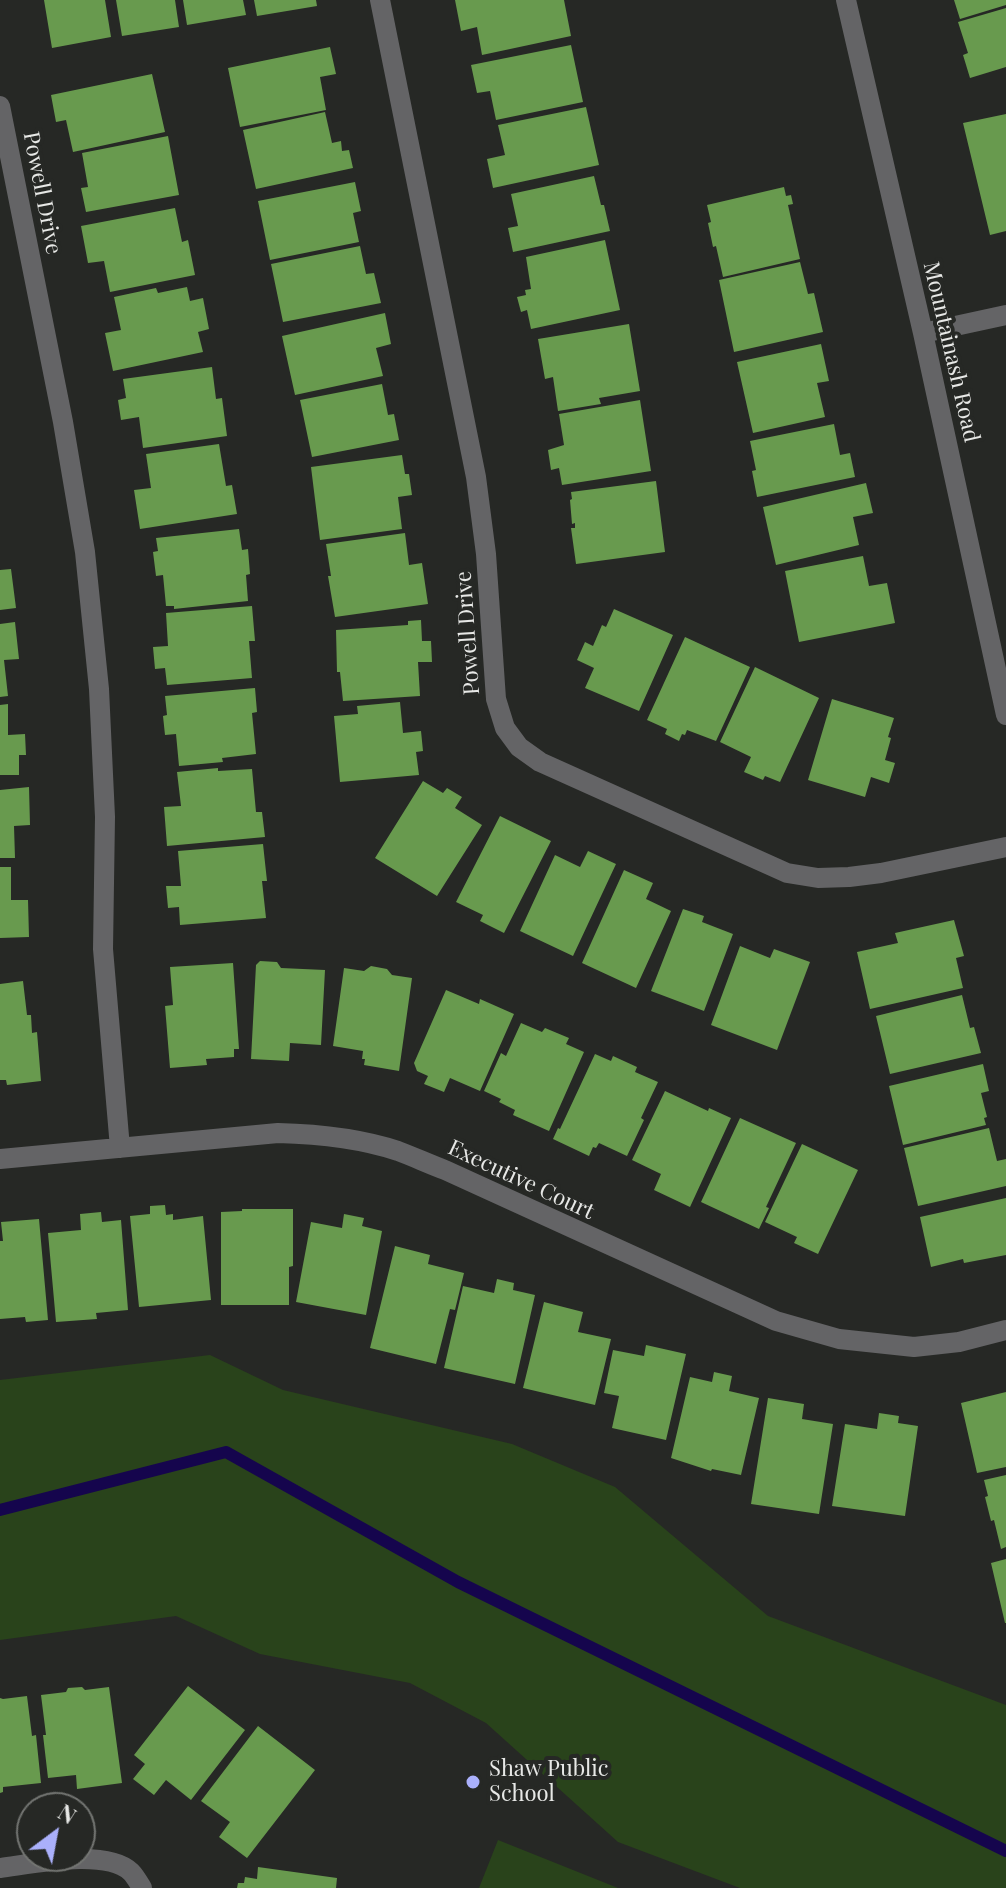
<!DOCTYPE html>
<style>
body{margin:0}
#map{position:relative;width:1006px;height:1888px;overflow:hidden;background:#262825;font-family:"Playfair Display",serif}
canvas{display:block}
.north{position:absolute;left:16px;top:1792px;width:80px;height:80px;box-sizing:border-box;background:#262825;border:2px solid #737572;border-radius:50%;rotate:32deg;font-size:22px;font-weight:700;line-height:32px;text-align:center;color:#e7e8e6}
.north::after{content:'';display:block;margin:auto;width:28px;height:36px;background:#aab0fb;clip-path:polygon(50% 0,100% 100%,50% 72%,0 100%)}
</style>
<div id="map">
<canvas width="1006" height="1888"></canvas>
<div class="north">N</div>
</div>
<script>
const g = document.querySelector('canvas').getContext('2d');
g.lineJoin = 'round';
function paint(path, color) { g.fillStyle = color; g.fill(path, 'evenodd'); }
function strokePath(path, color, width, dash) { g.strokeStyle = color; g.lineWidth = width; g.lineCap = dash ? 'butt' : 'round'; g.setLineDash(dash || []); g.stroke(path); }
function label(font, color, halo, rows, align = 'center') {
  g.font = font + ' "Playfair Display",serif'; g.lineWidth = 8; g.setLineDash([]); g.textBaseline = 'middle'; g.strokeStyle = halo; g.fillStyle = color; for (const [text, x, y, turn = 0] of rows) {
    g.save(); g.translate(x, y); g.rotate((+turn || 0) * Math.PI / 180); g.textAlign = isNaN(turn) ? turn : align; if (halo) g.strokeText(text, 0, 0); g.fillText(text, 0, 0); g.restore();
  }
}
const green = new Path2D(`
 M210,1355l73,35 229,54 103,43 153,129 238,89v183h-266l-122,-46 -132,-119 -76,-40 -150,-29 -84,-38 -176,24v-260z
 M498,1840l120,48h-139z`);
const stream = new Path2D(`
 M0,1510l226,-58 232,130 548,269`);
const building = new Path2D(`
 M44,0h61l6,37 -59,11z
 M116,0h59l4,27 -57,9z
 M183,0h60l3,15 -59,10z
 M254,0h62l1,6 -60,10z
 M455,0h109l7,36 -89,19 -5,-28 -16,4z
 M954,0h52v5l-46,14z
 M1006,8v59l-36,11 -7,-23 5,-2 -10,-31z
 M571,45l12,57 -87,18 -6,-29 -13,2 -6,-28z
 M330,47l6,27 -16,3 6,33 -86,17 -12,-59z
 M152,74l13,58 -92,20 -7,-32 -10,2 -5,-27z
 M586,107l13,58 -106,23 -6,-29 18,-4 -7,-30z
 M325,112l7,31 9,-2 1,10 7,-1 4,18 -97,21 -13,-59z
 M1006,114v117l-16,4 -27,-112z
 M168,136l11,59 -93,17 -5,-24 7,-1 -6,-34z
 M594,176l7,29h3l6,26 -97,21 -5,-24 10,-2 -7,-32z
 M355,182l6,29 -8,2 6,29 -89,18 -12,-59z
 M784,187l2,9 5,-1 2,9 -5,1 12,54 -77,18 -7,-31 -3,1 -5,-24 3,-1 -4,-17z
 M175,208l7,34 6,-2 7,35 -85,17 -6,-31 -16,2 -7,-37z
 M605,240l15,70 -89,19 -4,-19 -6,2 -4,-15 9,-2 -1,-5 6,-1 -5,-32z
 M360,246l6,28 8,-1 7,30 -98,19 -12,-58z
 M800,262l8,32 6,-1 9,39 -89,20 -15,-72z
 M187,287l3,14 13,-3 6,31 -11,3 5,20 -90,19 -8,-38 16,-3 -7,-33 42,-9 2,5z
 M385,313l6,31 -15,4 7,28 -88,19 -13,-59z
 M629,324l11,67 -41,7 2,6 -43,7 -5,-34 -8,2 -7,-40z
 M821,344l8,37 -12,2 8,34 -72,16 -16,-71z
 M212,367l4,32 6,-1 5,38 -84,12 -4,-31 -18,3 -3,-20 8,-2 -3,-19z
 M382,384l6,31 6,-1 5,26 -87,17 -12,-57z
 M640,400l11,71 -89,14 -3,-17 -8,2 -3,-20 16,-5 -5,-31z
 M834,424l6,31 10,-2 5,24 -98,20 -5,-26 4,-1 -6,-29z
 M219,444l7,42 6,-1 5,29 -97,15 -6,-39 17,-2 -5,-34z
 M402,455l3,19h4l3,21 -14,2 4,32 -82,11 -9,-73z
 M656,481l9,71 -89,12 -5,-36h4v-5l-3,1 -2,-24 2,-1 -1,-7z
 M866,483l7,30 -20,4 6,28 -83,20 -13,-58z
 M239,529l3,21 6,-1 2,25 -4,1 2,26 -74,8v-3h-8l-3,-31 -7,1 -3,-24 5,-1 -2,-13z
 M405,533l4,32 13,-2 6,41 -93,13 -7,-41h3l-5,-32z
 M863,556l6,30 18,-3 8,40 -96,19 -14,-71z
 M11,569l5,39 -16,2v-40z
 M252,606l3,35h-6l3,37 -85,7 -2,-17 -10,1 -2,-22 15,-1 -2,-33z
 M614,609l59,26 -34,76 -54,-23 9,-20 -17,-8 8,-18 8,4 9,-21 4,2z
 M421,620l1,21h9l1,21h-14l2,34 -77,5 -3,-29h-3l-1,-42 72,-5v-4z
 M15,622l4,37 -15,1 4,36 -8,1v-73z
 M685,637l65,30 -34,74 -29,-11 -2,5 -3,-1 -3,7 -14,-7 2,-5 -20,-9z
 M755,667l64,31 -39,84 -15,-6 -2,4 -19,-8 7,-15 -31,-15z
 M255,688l2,24 -5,1 4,41 -34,4 1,4 -44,4 -3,-32 -11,1 -2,-19 4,-1 -2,-19z
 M832,699l62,19 -6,19 3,1 -6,22 10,3 -6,20 -18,-6 -6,20 -57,-17z
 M400,702l3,31 18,-2 2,20 -7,1 3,23 -79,7 -6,-66 24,-2 -1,-8z
 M8,704v31l17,-1 1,21h-7v20h-19v-70z
 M218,768v3l34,-2 4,43h6l3,25 -98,9 -3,-39 17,-1 -4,-34z
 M423,781l20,12 4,-5 15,9 -7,11 27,17 -45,71 -62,-38z
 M29,787l1,38 -16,1 1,32h-15v-68z
 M500,816l51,25 -47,92 -24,-12 3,-6 -27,-13z
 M263,844l4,37h-5l4,37 -86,7 -1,-18 -11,1 -2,-22h15l-3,-35z
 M588,851l28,13 -43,92 -53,-25 35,-76 25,12z
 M0,867h11v33h17l1,37 -29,1z
 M624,870l29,13 -7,16 25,12 -35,77 -54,-25z
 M683,909l21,7 -2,6 31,12 -29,77 -53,-20z
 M954,920l10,36 -8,2 7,30 -93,21 -13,-57 41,-9 -3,-10z
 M740,946l30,12 4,-9 36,13 -33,88 -66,-25z
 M260,961l17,1 4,6 44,2 -4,75 -31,-2 -1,18 -38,-2 5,-94z
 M233,963l6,86h-5v8l-28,2 1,6 -37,3 -5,-62 8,-1 -3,-38z
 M371,966l16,3 5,6 20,3 -13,93 -35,-6 1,-6h-3l1,-8 -30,-5 11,-78 20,3z
 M23,981l4,34h4l1,18 5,-1 4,49 -34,4 -1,-5h-6v-96z
 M446,990l33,14 1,-5 34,15 -34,77 -30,-13 -6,14 -20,-8 4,-8 -11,-5 -3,-8z
 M962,995l8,33 4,-1 7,26 -91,21 -14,-58z
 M521,1023l21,9 3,-4 24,10 -3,6 18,8 -35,79 -36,-16 2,-5 -16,-8 2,-3 -17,-8 17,-38 5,3z
 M595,1054l16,7 2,-5 24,11 -2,5 23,10 -17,36 3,2 -17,36 -28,-13 -3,5 -3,-1 -4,9 -36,-17 5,-11 2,1z
 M983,1064l6,27 -8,2 6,24 -3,1 2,7 -83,20 -14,-59z
 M665,1091l43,20 1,-3 22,10 -41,89 -36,-17 7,-16 -29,-14z
 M740,1118l56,25 -30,64 3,1 -10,21 -58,-27z
 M989,1128l8,33 9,-2v27l-88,20 -14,-58z
 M802,1144l56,26 -40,84 -24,-11 3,-6 -32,-15z
 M1006,1198v57l-42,8 -1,-4 -32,8 -11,-50z
 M165,1205l1,10 7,-1v6l30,-4 8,84 -72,7 -9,-91 20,-2v-8z
 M242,1209h51v57l-4,1v38h-68v-93l21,-1z
 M101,1212l1,10 19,-2 7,90 -32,3 1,6 -41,3 -8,-89 33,-3 -1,-16z
 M344,1214l20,4 -2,8 20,5 -16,84 -70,-13 15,-80 31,6z
 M39,1219l9,101 -22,2 -1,-5 -25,2v-78h3l-2,-19z
 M395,1246l35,9 -2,9 36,9 -9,37 -5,-1 -14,55 -66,-16z
 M497,1279l17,4 -1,7 22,5 -20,89 -71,-16 19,-82 31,7z
 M544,1302l39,10 -5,20 33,7 -16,66 -72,-17z
 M646,1345l40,9 -20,86 -54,-12 7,-32 -15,-3 9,-43 31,6z
 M714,1372l18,4 -3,15 30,7 -18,77 -29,-6 -1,2 -40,-13 19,-81 22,5z
 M1006,1392v75l-29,6 -16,-70z
 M768,1398l36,6 -2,15 31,5 -14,90 -68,-10z
 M879,1413l20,3 -1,7 20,3 -13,90 -73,-10 13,-82 32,5z
 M1006,1475v72l-5,2 -7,-29 -3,1 -6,-24 3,-1 -4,-16z
 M1006,1559v64h-1l-14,-60z
 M188,1686l57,44 -54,70 -25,-20 -12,15 -21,-16 12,-15 -11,-9z
 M82,1687l3,3 24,-3 13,96 -45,6 -1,-14 -28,3 -5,-43h3l-5,-40 25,-3 2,-4z
 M27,1696l5,40 4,-1 5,48 -38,4v5l-3,1v-95l3,1z
 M258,1726l57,44 -68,88 -28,-21 11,-15 -29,-21z
 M258,1867l79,11 -1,10h-99l1,-5h6l1,-6 12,2z`);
const minor = new Path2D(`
 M380,0l96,477 10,77 10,145 9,29 14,19 21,15 247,111 31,5 31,-1 32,-4 125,-26
 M846,0l77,333 83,382
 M0,106l63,316 22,130 14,137 6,128 -2,132 17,199
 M923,333l83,-18
 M0,1159l278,-26c40,1 81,5 120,18 16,6 31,13 47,19l331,151 63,18 75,8 45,-5 47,-12
 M0,1868c32,-4 106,-20 131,4 4,4 8,11 11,16`);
const markers = [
 [473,1782,8,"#aab0fb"]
];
const streetNames = [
 ["Powell Drive",42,193,79],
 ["Mountainash Road",951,352,77],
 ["Powell Drive",468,633,-94],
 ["Executive Court",521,1180,25]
];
const poiNames = [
 ["Shaw Public",489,1769],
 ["School",489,1794]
];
paint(green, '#29431b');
strokePath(stream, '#15054d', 12);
paint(building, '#689a4e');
strokePath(minor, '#646466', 20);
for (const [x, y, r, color] of markers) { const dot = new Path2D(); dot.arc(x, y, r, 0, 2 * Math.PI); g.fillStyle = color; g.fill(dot); strokePath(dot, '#262825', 3); }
label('22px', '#e7e8e6', '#262825', streetNames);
label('22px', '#e7e8e6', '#262825', poiNames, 'left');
</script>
